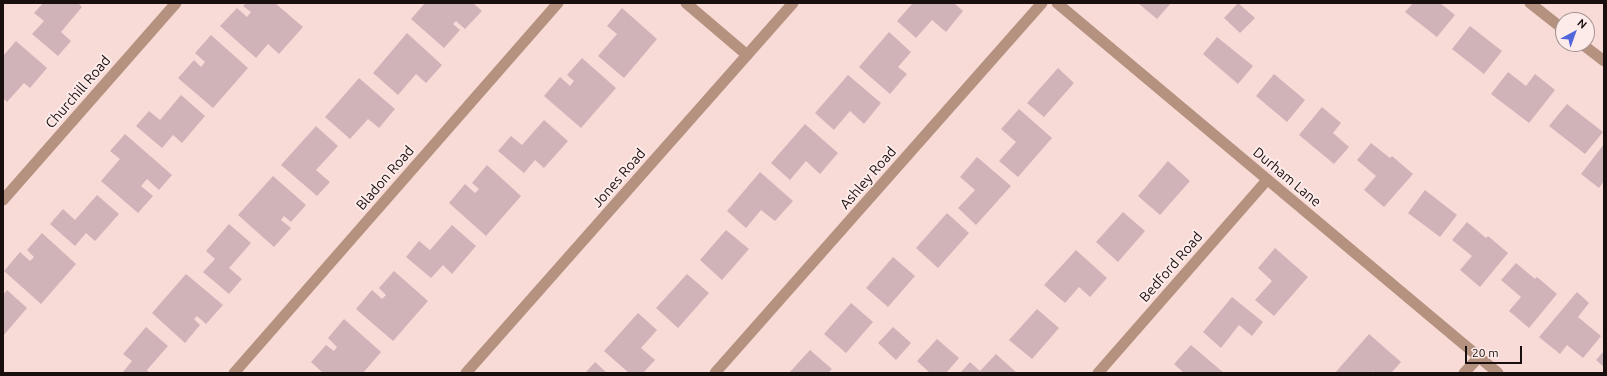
<!DOCTYPE html>
<style>
body{margin:0}
#map{position:relative;width:1607px;height:376px;overflow:hidden;background:#f8dbd7;font-family:Ubuntu,sans-serif}
canvas{display:block}
.frame{position:absolute;inset:0;border:4px solid #190f0f;pointer-events:none}
.north{position:absolute;left:1555px;top:12px;width:40px;height:40px;box-sizing:border-box;background:#fdebe9;border:1px solid #a29392;border-radius:50%;rotate:41deg;font-size:11px;font-weight:700;line-height:16px;text-align:center;color:#190f0f}
.north::after{content:'';display:block;margin:auto;width:14px;height:18px;background:#5266dc;clip-path:polygon(50% 0,100% 100%,50% 72%,0 100%)}
.scale{position:absolute;left:1465px;top:346px;width:57px;height:18px;box-sizing:border-box;border:2px solid #190f0f;border-top:0;padding-left:5px;font-size:12px;line-height:14px;white-space:nowrap;color:#190f0f;-webkit-text-stroke:3px #fdebe9;paint-order:stroke}
</style>
<div id="map">
<canvas width="1607" height="376"></canvas>
<div class="frame"></div>
<div class="north">N</div>
<div class="scale">20 m</div>
</div>
<script>
const g = document.querySelector('canvas').getContext('2d');
g.lineJoin = 'round';
function paint(path, color) { g.fillStyle = color; g.fill(path, 'evenodd'); }
function strokePath(path, color, width, dash) { g.strokeStyle = color; g.lineWidth = width; g.lineCap = dash ? 'butt' : 'round'; g.setLineDash(dash || []); g.stroke(path); }
function label(font, color, halo, rows, align = 'center') {
  g.font = font + ' Ubuntu,sans-serif'; g.lineWidth = 4; g.setLineDash([]); g.textBaseline = 'middle'; g.strokeStyle = halo; g.fillStyle = color; for (const [text, x, y, turn = 0] of rows) {
    g.save(); g.translate(x, y); g.rotate((+turn || 0) * Math.PI / 180); g.textAlign = isNaN(turn) ? turn : align; if (halo) g.strokeText(text, 0, 0); g.fillText(text, 0, 0); g.restore();
  }
}
const building = new Path2D(`
 M43,3h35l4,4 -21,25 10,9 -13,15 -26,-22 12,-13 -10,-8z
 M246,3h29l28,24 -24,27 -11,-10 -12,14 -36,-32 17,-18 10,9 4,-5 -8,-6z
 M425,3h48l9,8 -17,18 -9,-8 -3,3 7,6 -16,18 -33,-29z
 M913,3h41l9,8 -17,21 -14,-12 -16,18 -19,-17z
 M1138,3h33l-14,16z
 M1238,3l17,15 -15,15 -16,-15z
 M1413,3h27l15,12 -18,22 -32,-25z
 M622,8l35,31 -33,39 -26,-22 19,-22 -10,-8z
 M1470,26l32,25 -18,23 -32,-25z
 M889,32l22,20 -13,15 9,7 -17,20 -31,-27z
 M407,33l35,32 -16,18 -10,-9 -18,21 -25,-22z
 M211,35l37,33 -35,40 -35,-30 16,-18 7,7 4,-5 -10,-9z
 M1217,37l36,29 -15,18 -35,-30z
 M16,41l31,27 -17,20 -6,-5 -17,19 -4,-4v-42z
 M582,58l34,30 -35,40 -37,-32 16,-19 10,9 4,-5 -7,-6z
 M1058,68l16,15 -30,34 -17,-14z
 M1508,72l18,14 9,-12 20,16 -26,33 -38,-29z
 M1274,74l31,26 -18,22 -31,-26z
 M848,75l33,28 -17,21 -14,-13 -16,19 -19,-17z
 M359,78l36,31 -16,19 -11,-9 -18,20 -25,-22z
 M181,95l24,21 -23,27 -9,-8 -11,13 -26,-22 13,-15 11,9z
 M1567,104l36,28 -18,22 -36,-28z
 M1322,107l19,16 -8,10 16,14 -15,17 -35,-29z
 M1019,109l33,29 -34,39 -19,-16 17,-19 -15,-13z
 M544,120l24,21 -24,27 -9,-8 -11,13 -26,-22 13,-15 11,9z
 M805,124l33,29 -18,21 -14,-13 -16,19 -19,-17z
 M316,126l22,20 -22,24 14,12 -13,14 -36,-31z
 M125,134l47,41 -13,15 -12,-11 -6,7 12,10 -15,17 -37,-32 19,-22 -10,-8z
 M1371,143l19,15 2,-2 21,18 -29,33 -20,-17 12,-14 -19,-16z
 M1604,144v37l-5,7 -18,-14z
 M977,157l34,29 -35,39 -18,-17 17,-18 -15,-13z
 M1168,161l22,20 -30,34 -22,-19z
 M487,165l34,31 -35,40 -37,-33 16,-19 10,9 4,-4 -7,-6z
 M760,172l33,29 -18,20 -14,-11 -15,18 -19,-17z
 M273,176l33,29 -15,17 -7,-6 -3,4 10,8 -17,19 -36,-32z
 M1425,190l32,25 -17,22 -32,-24z
 M97,195l22,19 -24,27 -9,-8 -11,13 -25,-22 13,-15 12,11z
 M1123,212l22,19 -27,31 -22,-20z
 M947,213l22,20 -31,35 -22,-20z
 M1467,222l19,16 2,-2 20,17 -28,34 -20,-17 12,-14 -20,-16z
 M229,224l22,19 -22,25 13,11 -13,15 -26,-22 12,-13 -9,-8z
 M452,225l24,21 -24,28 -9,-9 -12,13 -25,-21 13,-16 11,9z
 M726,230l23,19 -27,31 -22,-20z
 M42,233l34,31 -35,40 -37,-33 16,-19 10,9 4,-4 -7,-7z
 M1275,248l33,29 -34,39 -19,-16 17,-19 -14,-13z
 M1076,250l31,28 -17,19 -11,-10 -14,16 -21,-18z
 M893,257l22,19 -27,31 -22,-19z
 M1516,263l19,16 2,-2 20,17 -28,34 -20,-17 12,-14 -20,-17z
 M394,271l34,30 -35,40 -37,-32 16,-19 10,9 4,-4 -7,-7z
 M186,274l37,31 -17,19 -9,-8 -3,3 6,6 -15,18 -33,-30z
 M687,274l22,19 -31,35 -22,-20z
 M7,290l20,18 -24,28v-41z
 M1577,292l12,11 -11,14 23,19 -18,22 -16,-13 -7,9 -21,-17z
 M1232,297l31,25 -11,14 -13,-11 -18,23 -18,-16z
 M851,303l22,19 -27,31 -22,-19z
 M1037,309l22,19 -27,31 -23,-19z
 M638,313l19,17 -16,18 14,12 -12,13h-14l-25,-22z
 M344,319l37,33 -18,21h-40l-12,-11 15,-17 8,6 3,-4 -9,-9z
 M146,327l22,19 -21,24 2,3h-27l10,-12 -9,-7z
 M893,327l18,16 -15,17 -18,-17z
 M1369,334l32,28 -10,11h-16l-2,-2 -1,2h-37z
 M937,339l22,19 -13,15h-16l-13,-12z
 M1191,345l33,28h-40l-10,-9z
 M810,350l22,19 -4,4h-39z
 M1604,351v16l-8,-7z
 M996,354l21,19h-57l10,-11 10,9z
 M595,362l12,11h-22z`);
const minor = new Path2D(`
 M686,3l61,52
 M1057,3l441,370
 M1530,3l33,26
 M1582,44l22,17
 M3,200l173,-197
 M234,373l324,-370
 M715,373l327,-370
 M1098,373l169,-193
 M1464,373l15,-16`);
const tertiary = new Path2D(`
 M466,373l327,-370`);
const streetNames = [
 ["Churchill Road",78,92,-49],
 ["Durham Lane",1287,177,40],
 ["Bladon Road",385,178,-49],
 ["Jones Road",619,178,-49],
 ["Ashley Road",868,178,-49],
 ["Bedford Road",1171,267,-49]
];
paint(building, '#cfb3b9');
strokePath(minor, '#b5917f', 11);
strokePath(tertiary, '#b5917f', 11);
label('14px', '#190f0f', '#fdebe9', streetNames);
</script>
